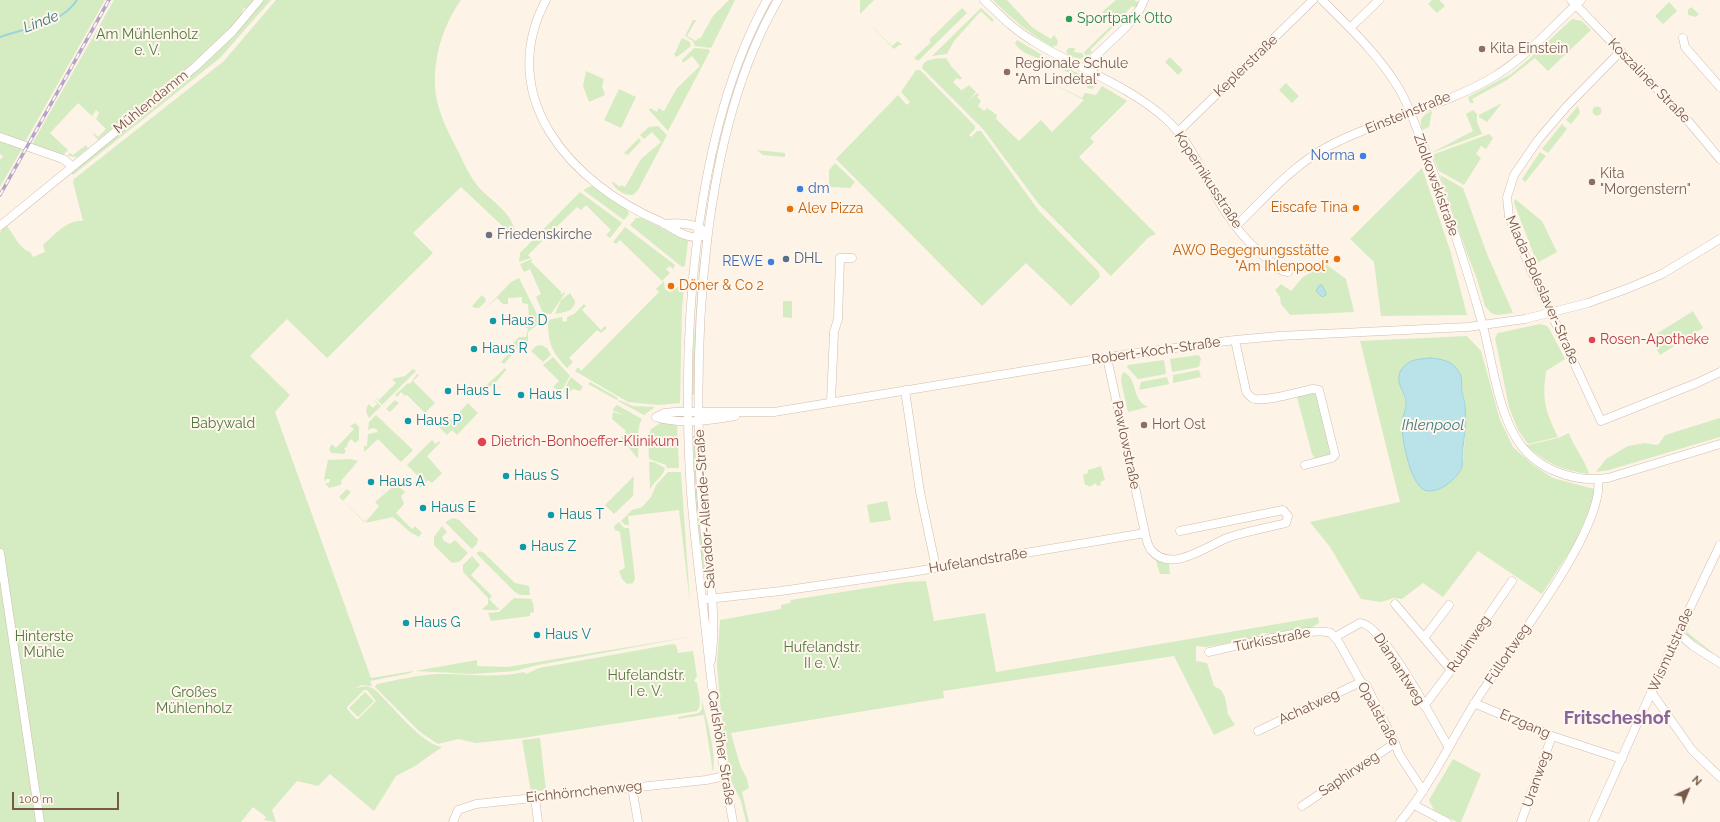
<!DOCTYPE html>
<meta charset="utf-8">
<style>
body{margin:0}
#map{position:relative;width:1720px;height:822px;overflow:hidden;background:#fdf3e6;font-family:Raleway,sans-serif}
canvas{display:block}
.north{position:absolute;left:1668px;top:770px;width:40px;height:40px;-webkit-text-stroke:3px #fff7ed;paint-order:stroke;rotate:44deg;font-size:11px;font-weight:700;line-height:16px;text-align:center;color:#785849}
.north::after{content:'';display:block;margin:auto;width:14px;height:18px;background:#785849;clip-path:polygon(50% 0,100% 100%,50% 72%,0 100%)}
.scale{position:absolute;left:12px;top:792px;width:107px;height:18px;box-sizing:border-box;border:2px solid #785849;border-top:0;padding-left:5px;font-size:12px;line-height:14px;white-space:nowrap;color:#785849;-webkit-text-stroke:3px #fff7ed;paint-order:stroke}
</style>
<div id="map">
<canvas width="1720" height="822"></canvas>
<div class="north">N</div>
<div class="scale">100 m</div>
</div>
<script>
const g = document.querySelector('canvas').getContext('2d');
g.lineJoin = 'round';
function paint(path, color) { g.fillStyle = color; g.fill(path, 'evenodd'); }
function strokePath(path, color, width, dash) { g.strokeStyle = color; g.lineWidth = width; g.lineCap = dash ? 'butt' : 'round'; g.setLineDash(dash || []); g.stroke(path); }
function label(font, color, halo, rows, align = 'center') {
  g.font = font + ' Raleway,sans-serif'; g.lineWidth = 4; g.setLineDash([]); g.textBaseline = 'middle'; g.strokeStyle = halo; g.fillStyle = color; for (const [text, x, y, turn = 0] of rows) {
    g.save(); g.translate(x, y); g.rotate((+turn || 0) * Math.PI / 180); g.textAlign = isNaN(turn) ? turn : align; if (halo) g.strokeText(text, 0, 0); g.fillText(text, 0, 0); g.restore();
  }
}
const green = new Path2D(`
 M0,0h105l-80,142 -25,-9z
 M114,0h142l-7,9 -5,-1 -2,4 1,3 -29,31 -2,-1 -3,2 1,2 -112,91 -5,-6 1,-1 4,4 8,-8 -10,-10 3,-6 -3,-3 -4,6 -14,-13 -28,30 18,17 -5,5 -31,-11z
 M263,0h8l-51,58 -147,117 -3,-3 146,-120 20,-19z
 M276,0h185c-20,28 -31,67 -24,101 4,17 12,33 20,48 6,12 11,24 19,35 13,16 33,25 39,46l-4,4 -50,-47 -48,46 20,20 -106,105 -40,-39 -37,37 40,39 -15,17 96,266 42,-7 -2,2 -41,8 2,5 -10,-1 -7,3 12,-2 7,3c16,14 47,55 68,58l-27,19 -19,10 -22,35 -44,-37 -12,12 -21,-5 -25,29 4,12 -12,-2 2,-3 -13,-10 -12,15h-241v-589l5,-9c8,8 14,25 25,28l3,5 12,-5 -2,-7c11,-10 25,-26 40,-24l-10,-39 1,-3 150,-118zM364,690h3l9,11 -18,18h-2l-9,-10v-2z
 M729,0h6l-24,48 -16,-2 -2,-5 -8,-5 8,-16h3l-9,16 9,5 2,-3 2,1 13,-23z
 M860,0h14l-14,14z
 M993,0h14l26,28 18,11 3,-4 4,6 -1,4 -5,2c-23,-14 -40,-28 -59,-47z
 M1116,0h18l5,3 -3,5 -4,-2 -13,15 -29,29 2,2 -6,5 -2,-5 29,-28 -11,-12z
 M1432,0h7l6,6 -8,7 -9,-9z
 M1669,2l8,9 -14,13 -8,-8z
 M770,4l1,1 -24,52 -27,93 -2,-1c11,-50 27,-98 52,-145z
 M1691,7l8,7 -3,3 -8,-2v-5z
 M962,8l5,5 -49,48 -4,-3 17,-16 -2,-2z
 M981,8l13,12 -2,2 -11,-11 -27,30 -7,13 -15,2z
 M864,18l28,28 6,-5 4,4h-3l-5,4z
 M1572,19l10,2 9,9 -43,41 -13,-13 -28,22 -35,19 2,4h-4l-2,-6 43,-23 18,-15z
 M682,38l8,4 1,4 -14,11 -3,-2z
 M1017,40l27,16 -1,1 -3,2c-8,-3 -22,-8 -25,-16z
 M694,48l14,1 2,2 -42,80 -19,-21 1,-2 7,4 1,-4 6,3 13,-23 23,-22 -8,-10 -9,7 -1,-3z
 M1069,48h6l-1,4 8,1 3,4 -6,2 -11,-4 -2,-4z
 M1046,57l51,26 -5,6 -5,-1 2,-5 -36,-18 -3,4h-2l3,-5 -6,-4z
 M1170,57l13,13 -5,5 -13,-13z
 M946,58l5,8 11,12 -2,2 -3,-2 -4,4 8,8 4,-3 -5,5 9,-7 7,7 -8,9 9,-8 2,2 -2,2 4,4 -3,5 6,5 3,-3 10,7 -1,4 23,22 22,-21 11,12 32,-32 -41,-21 3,-6 2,1 -3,6 37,18 3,-5 11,2 6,-9 25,15 -37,37 4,4 -15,15 77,77 -7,3 -38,39 -73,-73 -55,-74 -61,-61c2,-11 16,-9 24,-10z
 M916,70h4l55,56v3l-6,6 2,2 6,-6h4l58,80 60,61 1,5 -29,29 -45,-43 -44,43 -146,-147 62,-64 9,10 3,-3 -9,-10z
 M586,71l18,8 -2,8 3,8 -16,7 -6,-16z
 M1286,83l13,13 -7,7 -13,-13z
 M619,89l17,8 -15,31 -17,-8z
 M1502,103l-15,19 -8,-5v-2z
 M1578,106l2,7 -9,11 -5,-4z
 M1592.5 111a4.5 4.5 0 1 1 9 0a4.5 4.5 0 1 1-9 0Z
 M1473,110l4,4v8l5,12 -51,19 42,-22 -7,-17z
 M1432,111l-3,16 -7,3c-3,-11 0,-15 10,-19z
 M1562,124l5,5 -19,24 -6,-4z
 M658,126l9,9 -29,55 -5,5c-8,1 -20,-6 -21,-14l8,6 1,-2 4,2 16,-28 20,-17 -9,-10 -8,7 -4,-4 9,-8z
 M1489,134l4,4 -7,11 -5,-3 -5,8 5,4 -17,27 -25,-14 -7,-16z
 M639,138l2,3 -13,14 -4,-2z
 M0,141l23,6 -23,40v-27l3,-4 -3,-2z
 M86,145l2,3 -11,9 -10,-1 3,-3 3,2z
 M757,150l28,3v4l-22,-2z
 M1540,152l6,4 -21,26 -3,-3z
 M716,154l2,1 -10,55h-1z
 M835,163l20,19 -5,6 -21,-1v-17z
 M1422,168l28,82 17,65 -86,1 -7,-54 -24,-23z
 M1440,175l23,13 24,66 26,59 -16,2 -6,-2 -6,-7 -9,-30 -10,-25z
 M591,186h3l33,23 2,5 -5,6 -41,-30z
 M580,192l42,31 -12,15 -4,-3 5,-5 -25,-25 -5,5 -4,-3 -49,48 3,3 -12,4 1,-9z
 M1515,199l27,22 15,31 -20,11 -23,-60z
 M636,218h6l46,23 -3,25 -3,1 -52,-42z
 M625,227l50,38 -2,4 -3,-3 -4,3 4,4 -8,8 -42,-41 -4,4 -3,-2z
 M532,259l-1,3 30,30v3l3,-3 1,1 -14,21 -8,-1 -7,-16 5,-3 -11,-25 -6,3 -4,-8z
 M700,259h3l-8,94 -1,42h-2l1,-42z
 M1326,264l20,15 8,33 -64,3 -9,-11 -1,-7 -5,-7 6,-6 10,7 12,-14z
 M519,278l22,44 -13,10v12l-5,-4c-8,9 -12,17 -19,24l-3,-2 11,-12 -2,-4 9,-9h7l2,-8 -6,-5v-6h7l-1,-14 -6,-1v-6l-14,1v6h-5l-6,-6 -10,9 24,-25z
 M664,281l1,8 4,3 4,-1 7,-6 4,3 -2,20 -2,95 -22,2 -30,-3 -53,-31 3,-4 3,4 78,-79 -3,-3z
 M570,293l5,8c-1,11 -11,11 -20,13l6,-14z
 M482,295l3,3 1,3 -7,7h-4l-3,-2z
 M783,301h9v17l-9,-1z
 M584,304l2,2 -4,4 19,20 4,-4 2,2 -6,5 -4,-3 -28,28 4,4 -6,6c-16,-17 -19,-25 -19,-48l14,-3 1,5 4,-1v-4l7,-3z
 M1693,311l10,17 -43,27 -10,-17z
 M1540,324l7,2 3,4 15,29 -19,12c-4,30 -1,39 12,66l-30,7 -10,-14 -9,-23 -14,-69 3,-5z
 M1467,336l14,15 19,69 13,27 20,18 20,13 41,11 1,5 -18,46 -35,54 -64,-43 -35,46 -20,-14 -21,16 -8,-1 -13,4 -20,-3 -31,-52 -20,-25 90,-20 -40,-161zM1443,360l15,10 7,37v30l-3,30 -6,10 -6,5 -44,-32 -4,-26 4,-19 -3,-14z
 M541,345l6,3 4,7 -8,7 -12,-11 5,-5z
 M1199,355l2,4 -2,8 -26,5 -1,-1 -2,-12z
 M553,357l17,19 -7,12 -4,3 -6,-4 6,-6 -16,-16z
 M1164,360l2,14 -28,5 -11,-12 1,-2z
 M505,368l1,2 -10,12 -18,16 -2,-3z
 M413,369l3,2 -34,34 -7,-8 4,3 17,-17 -4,-4 13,-3z
 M1199,370l2,7 -28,6v-8z
 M1124,372c15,9 7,28 24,35l-20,5 -7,-31 1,-7z
 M417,374l2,1 -6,6 22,22 -10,10 -18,-18 -2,1 -4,-4 -4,5 -2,-2 13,-12 2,1z
 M571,377l12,10 -3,4 -7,-2 -8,6 -1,-6z
 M1167,377l2,7 -30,6 2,-8z
 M590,382l28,16 -1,2 -29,-16z
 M1316,393l16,62 -16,5 -4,-6 -15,-57 1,-2z
 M373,399l8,7 -12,12c-3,-5 -4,-10 0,-14l4,4 4,-4z
 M395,400l4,3 -9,9 -4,-3z
 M619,400l14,6 22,1 -11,8 -26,-14z
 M468,403l10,10 -21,22 -5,-5 -5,5 -8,-8 10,-10 3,3z
 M617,405l25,14c-6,10 -3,28 -4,40l-17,-21 5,-7 -14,-12 1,-7 10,3 -11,-5z
 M376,415l37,35 -12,12 -23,-23 -14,13v-6h3l1,-12 10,-2 -2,-3 -4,-1 -4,2 1,-8z
 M1720,418v19l-111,33 -13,2 10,-13 22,-13 17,-3 11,2 3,-1 6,-9z
 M662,422l15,3 2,43h-12l-1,-3 -17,-6 -1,-23 3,-7z
 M355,423l4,4v13l-4,3 -4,-4 -4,5 1,1 -4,4 2,2 -2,3 -13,-1 -2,-4 3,-5 4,4 18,-19 -4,-3z
 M1569,433c5,15 16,26 20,41 -26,-3 -46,-12 -64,-30l3,1 30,-7z
 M693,436h2l2,57 8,80h-2l-8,-80z
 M432,440l4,4 3,-3 1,2 -13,13 15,17 -10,10 -4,-3 -8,8 -3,-3h-6l8,-8 -12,-12z
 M351,459l7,2 -17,20 1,2 -2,2 -11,3 -4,-5h4l1,-4h-4l-1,3 -1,-3 4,-19z
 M649,462h5l11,6c-1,8 -11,13 -15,21z
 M1101,466l4,14 -5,2 1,3 -4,1 -1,-3 -7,4 -1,-2h-3l-2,-10 5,-2v-3z
 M668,472h13l9,131 -11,-93 -51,6 1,9h-4l-4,-4 11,-11 10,-3 9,-10 5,-12z
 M634,476l-1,20 -19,18 -9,-9z
 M396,484l9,8 -4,4 3,8 -8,9 16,16 3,-3 7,7 -3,4 -9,-5 -17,-15 -28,6 14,-17 -4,-4z
 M347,489l4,3 -8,9 21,20 5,-4 -5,5 -25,-25z
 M887,501l4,19 -21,3 -3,-18z
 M453,518l6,2 19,19 -1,5 -5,5 -27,-27z
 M619,522l5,6h5l6,51 -2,4 -6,1 -5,-5 -3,-8 6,-3 -5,-36 -5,-2 -1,-4z
 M442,526l5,6 -5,5 2,4 6,3 5,-4 13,13 -9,9 -7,1 -18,-18v-8z
 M480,551l4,2 31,30 14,3 1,9h-10l-5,-3 -39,-39z
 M472,556l8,9 -9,10 21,21 -3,3 10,10 -1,1h-13l-3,-1 6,-5v-6l-25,-26v-7z
 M1155,557l17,4 -3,4 1,9h-10z
 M926,581l8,40 51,-8 11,59 322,-55 1,6c-15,11 -39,12 -57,10l-6,5 -50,9 -10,-1v15l11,2 7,23 7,4 4,7 3,17 7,11 -21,10 -40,-79 -231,35 1,7 -213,35 9,32 7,14 2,9 -7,4 7,30h-3l-5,-21 -10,-20 -11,-78 -3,-39 3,-44 61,-11v-4l9,-2 1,-3 115,-18z
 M514,598l17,1 2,4 1,9 -4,1v3l-39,5 -3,-8 11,-1z
 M1691,621l-4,11 26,21h-2l-24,-18 -1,-3z
 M695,636l-157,29 -23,6 -42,3 -58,-3 62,-11v6l30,1z
 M673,644l3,1 2,8 15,-2 4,25 -3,5 3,2c1,9 6,22 0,28l-175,27 -46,5 -18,-4 -20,5 -18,-12 -45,-45 2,-3c20,-4 40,-9 61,-10 28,-1 57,5 86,-2l2,2 13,-6z
 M365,692l9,9 -16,16 -9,-9z
 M702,700c3,14 17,61 10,72v-6l-8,-51 -26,4v-2l21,-4 3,-4z
 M540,738l6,52 -15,2 -9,-52z
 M1453,759l28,15 -20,48h-4l-23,-12 -5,-10z`);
const water = new Path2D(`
 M1322,285l4,8v2l-4,2 -6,-6 3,-5z
 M1430,358c12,1 23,3 29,14 4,5 2,14 3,20 1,5 3,10 3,15 2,18 -2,35 -3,52 0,3 1,5 0,8 -5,12 -20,24 -33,24 -18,1 -28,-54 -27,-69 0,-6 4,-11 4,-18 0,-13 -12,-20 -5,-34 7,-11 18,-11 29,-12z`);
const stream = new Path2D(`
 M0,37c25,-9 62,-13 77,-37`);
const street = new Path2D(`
 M546,0c-52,98 26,184 115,222 12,6 27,19 41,14
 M984,0c16,15 30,30 49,41 43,27 94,43 133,78 27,25 38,59 57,89 15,25 36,46 60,63l5,1
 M1322,0c27,27 56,54 76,87 11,18 18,40 26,61 23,58 42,118 59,178 9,34 15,86 35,115 19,29 57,42 90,37l112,-34
 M1571,0l118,122 31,37
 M1350,28l29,-28
 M1683,38l2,9 35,40
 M1621,51l-54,55 -29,34 -24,35 -7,22 2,20 22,53 70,151 96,-38 23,-11
 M1086,69l3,-7 36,-34 15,-19 4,-9
 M1178,132l135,-132
 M0,137l63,22 9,7
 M664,224c12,-1 29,-2 39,6
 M0,226l195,-159 38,-36 26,-31
 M1236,226c29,-28 56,-60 91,-79 52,-28 117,-40 168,-71 32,-20 58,-50 86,-76
 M1235,340l11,51c2,4 5,7 9,8 16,2 42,-7 58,-10l6,1 16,65 -3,3 -27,7
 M1107,358l38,175c1,5 3,13 6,17 20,24 56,-4 76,-12 19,-7 40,-10 59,-15l2,-7 -5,-6 -103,21
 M905,390l15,102 16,76
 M831,402l3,-70 4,-13 2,-61h12
 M656,417l8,-4 11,-1h99l348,-57 113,-15 44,-4 189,-9 57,-8 63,-16 41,-15 33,-14 58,-35
 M656,417c24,8 55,3 79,-1
 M0,553l40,269
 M707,599l74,-8 131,-19 233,-39
 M1395,604l56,66
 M1678,633l15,13 27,17
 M1335,637l25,-14c23,0 75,102 88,123
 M1424,638l25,-33
 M1209,652c26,-5 99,-26 122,-19l7,8 23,41 5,3 29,58 4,11 24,37
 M711,661c8,-56 -7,-113 -10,-169 -8,-152 -1,-358 77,-492
 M1652,693l40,57 28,27
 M1474,703l78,33 70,23
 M1424,706l27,-36 61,-89
 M1258,731l103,-49
 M632,787l6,35
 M535,797l3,25
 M1414,805l33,17
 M1302,806l93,-63
 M453,822l5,-12 18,-6 230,-24 19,-4
 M733,822c-13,-69 -22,-138 -29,-208 -5,-40 -10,-81 -13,-121 -10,-153 1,-358 76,-493
 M1400,822c30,-36 50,-79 74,-118 29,-47 132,-174 124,-225
 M1521,822l31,-86
 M1593,822l85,-189 42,-88`);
const rail = new Path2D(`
 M0,195l109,-195`);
const markers = [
 [1069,19,4,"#2e9e5b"],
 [1482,49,4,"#8d6e63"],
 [1007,72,4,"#8d6e63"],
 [1363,156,4,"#3f7fe0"],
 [1592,182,4,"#8d6e63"],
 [800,189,4,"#3f7fe0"],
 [1356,208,4,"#e8710a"],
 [790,209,4,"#e8710a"],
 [489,235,4,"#6b7280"],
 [786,259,4,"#5c6f8a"],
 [1337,259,4,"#e8710a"],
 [771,262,4,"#3f7fe0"],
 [671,286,4,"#e8710a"],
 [493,321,4,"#0f9aa8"],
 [1592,340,4,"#e0444e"],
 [474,349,4,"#0f9aa8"],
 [448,391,4,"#0f9aa8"],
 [521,395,4,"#0f9aa8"],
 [408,421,4,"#0f9aa8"],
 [1144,425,4,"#8d6e63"],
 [482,442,5,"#e0444e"],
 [506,476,4,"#0f9aa8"],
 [371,482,4,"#0f9aa8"],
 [423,508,4,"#0f9aa8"],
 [551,515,4,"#0f9aa8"],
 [523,547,4,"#0f9aa8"],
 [406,623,4,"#0f9aa8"],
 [537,635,4,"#0f9aa8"]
];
const leisureNames = [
 ["Sportpark Otto",1077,19]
];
const parkNames = [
 ["Am Mühlenholz",147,35],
 ["e. V.",147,51],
 ["Babywald",223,424],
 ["Hinterste",44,637],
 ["Mühle",44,653],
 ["Hufelandstr.",822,648],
 ["II e. V.",822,664],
 ["Hufelandstr.",646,676],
 ["I e. V.",646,692],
 ["Großes",194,693],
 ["Mühlenholz",194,709]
];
const educationNames = [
 ["Kita Einstein",1490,49],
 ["Regionale Schule",1015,64],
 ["\"Am Lindetal\"",1015,80],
 ["Kita",1600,174],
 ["\"Morgenstern\"",1600,190],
 ["Hort Ost",1152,425]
];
const streetNames = [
 ["Keplerstraße",1246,66,-44],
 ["Koszaliner Straße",1649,81,46],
 ["Mühlendamm",151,102,-39],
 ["Einsteinstraße",1408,113,-22],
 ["Kopernikusstraße",1208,180,57],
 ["Ziolkowskistraße",1436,185,70],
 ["Mlada-Boleslaver-Straße",1542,290,66],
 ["Robert-Koch-Straße",1156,351,-8],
 ["Pawlowstraße",1126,445,78],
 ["Salvador-Allende-Straße",705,509,-94],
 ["Hufelandstraße",978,561,-9],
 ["Türkisstraße",1272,640,-11],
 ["Rubinweg",1469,644,-56],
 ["Wismutstraße",1671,650,-66],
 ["Füllortweg",1508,654,-56],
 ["Diamantweg",1399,669,57],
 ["Achatweg",1309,707,-25],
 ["Opalstraße",1378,714,61],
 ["Erzgang",1525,724,23],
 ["Carlshöher Straße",721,748,81],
 ["Saphirweg",1349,774,-34],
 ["Uranweg",1537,779,-71],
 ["Eichhörnchenweg",584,792,-6]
];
const shopNames = [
 ["Norma",1355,156],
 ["dm",808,189,"left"],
 ["REWE",763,262]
];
const foodNames = [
 ["Eiscafe Tina",1348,208],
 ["Alev Pizza",798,209,"left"],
 ["AWO Begegnungsstätte",1329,251],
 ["\"Am Ihlenpool\"",1329,267],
 ["Döner & Co 2",679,286,"left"]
];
const worshipNames = [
 ["Friedenskirche",497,235]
];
const serviceNames = [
 ["DHL",794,259]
];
const cultureNames = [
 ["Haus D",501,321],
 ["Haus R",482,349],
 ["Haus L",456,391],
 ["Haus I",529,395],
 ["Haus P",416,421],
 ["Haus S",514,476],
 ["Haus A",379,482],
 ["Haus E",431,508],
 ["Haus T",559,515],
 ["Haus Z",531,547],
 ["Haus G",414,623],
 ["Haus V",545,635]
];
const healthNames = [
 ["Rosen-Apotheke",1600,340],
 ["Dietrich-Bonhoeffer-Klinikum",491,442]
];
const waterNames = [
 ["Linde",41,22,-21],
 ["Ihlenpool",1433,425]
];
const districtNames = [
 ["Fritscheshof",1617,719]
];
paint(green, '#d5ecc3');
paint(water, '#b9e3e8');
strokePath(water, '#9fd3da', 1);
strokePath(stream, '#9fd3da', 2);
strokePath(street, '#d2bcae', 9);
strokePath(street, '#fff', 8);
strokePath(rail, '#b6a3c8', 3.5);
strokePath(rail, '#fff7ed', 2, [6]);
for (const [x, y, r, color] of markers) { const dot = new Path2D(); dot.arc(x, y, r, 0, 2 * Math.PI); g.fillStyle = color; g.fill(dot); strokePath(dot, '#fff7ed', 1.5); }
label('14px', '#27864d', '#fff7ed', leisureNames, 'left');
label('14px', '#51783e', '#fff7ed', parkNames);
label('14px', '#785e54', '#fff7ed', educationNames, 'left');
label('14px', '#785849', '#fff7ed', streetNames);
label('14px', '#366cbe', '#fff7ed', shopNames, 'right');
label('14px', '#c56008', '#fff7ed', foodNames, 'right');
label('14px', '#5b616d', '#fff7ed', worshipNames, 'left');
label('14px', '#4e5e75', '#fff7ed', serviceNames, 'left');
label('14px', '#0d838f', '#fff7ed', cultureNames, 'left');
label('14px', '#be3a42', '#fff7ed', healthNames, 'left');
label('italic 15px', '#3f7b84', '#fff7ed', waterNames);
label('bold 18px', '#87659b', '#fff7ed', districtNames);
</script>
